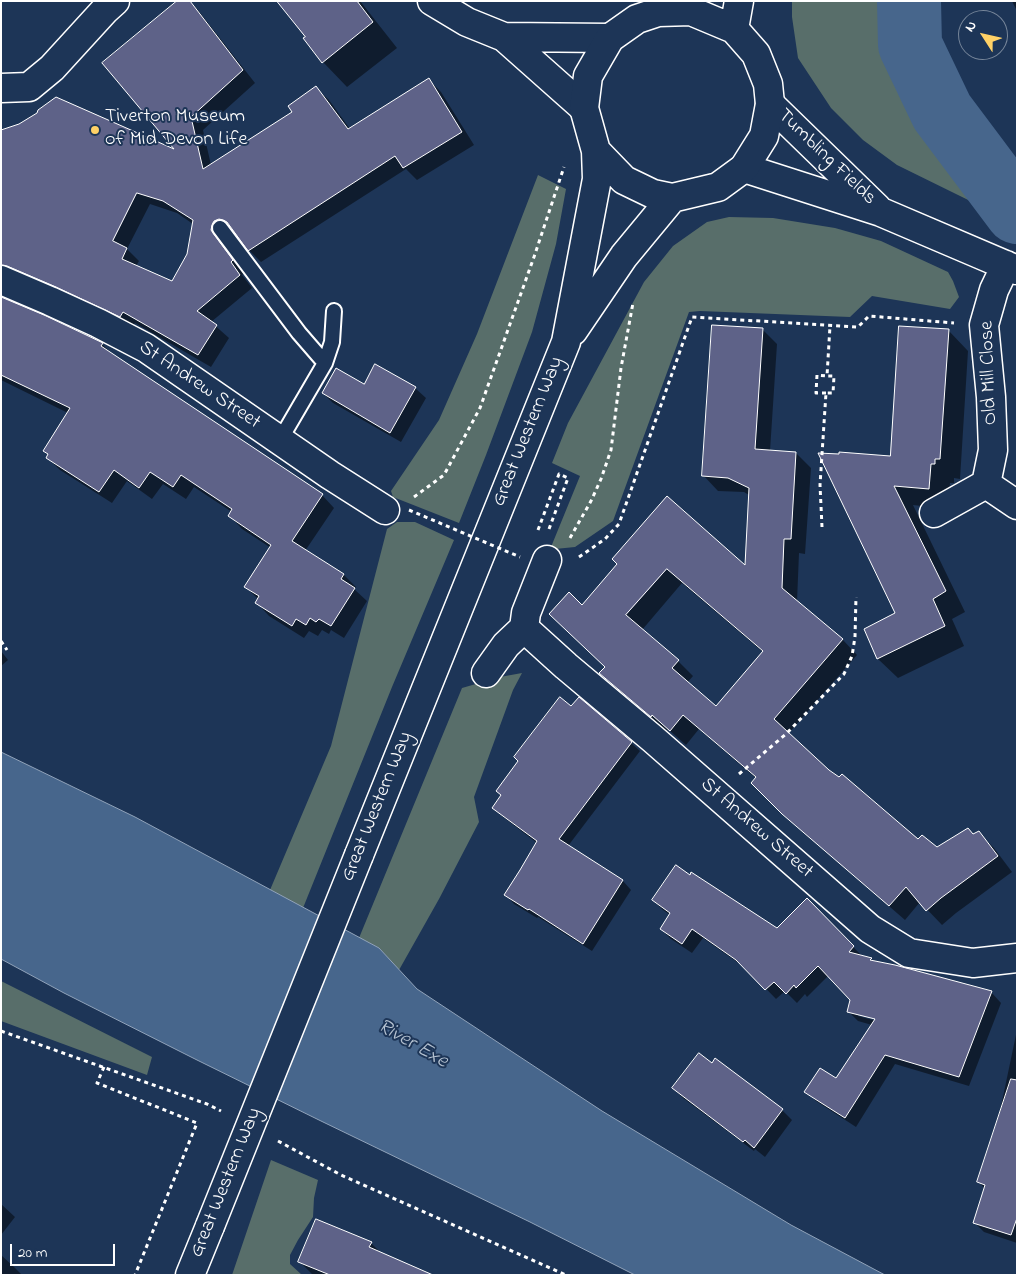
<!DOCTYPE html>
<style>
body{margin:0}
#map{position:relative;width:1018px;height:1276px;overflow:hidden;background:#1d3557;font-family:"Indie Flower",sans-serif}
canvas{display:block}
.frame{position:absolute;inset:0;border:2px solid #fff;pointer-events:none}
.north{position:absolute;left:958px;top:10px;width:50px;height:50px;box-sizing:border-box;background:#1d3557;border:1px solid #77869a;border-radius:50%;rotate:305deg;font-size:14px;font-weight:700;line-height:20px;text-align:center;color:#fff}
.north::after{content:'';display:block;margin:auto;width:18px;height:22px;background:#ffd166;clip-path:polygon(50% 0,100% 100%,50% 72%,0 100%)}
.scale{position:absolute;left:10px;top:1244px;width:105px;height:22px;box-sizing:border-box;border:2px solid #fff;border-top:0;padding-left:6px;font-size:15px;line-height:18px;white-space:nowrap;color:#fff;-webkit-text-stroke:4px #1d3557;paint-order:stroke}
</style>
<div id="map">
<canvas width="1018" height="1276"></canvas>
<div class="frame"></div>
<div class="north">N</div>
<div class="scale">20 m</div>
</div>
<script>
const g = document.querySelector('canvas').getContext('2d');
g.lineJoin = 'round';
function paint(path, color) { g.fillStyle = color; g.fill(path, 'evenodd'); }
function strokePath(path, color, width, dash) { g.strokeStyle = color; g.lineWidth = width; g.lineCap = dash ? 'butt' : 'round'; g.setLineDash(dash || []); g.stroke(path); }
function label(font, color, halo, rows, align = 'center') {
  g.font = font + ' "Indie Flower",sans-serif'; g.lineWidth = 4; g.setLineDash([]); g.textBaseline = 'middle'; g.strokeStyle = halo; g.fillStyle = color; for (const [text, x, y, turn = 0] of rows) {
    g.save(); g.translate(x, y); g.rotate((+turn || 0) * Math.PI / 180); g.textAlign = isNaN(turn) ? turn : align; if (halo) g.strokeText(text, 0, 0); g.fillText(text, 0, 0); g.restore();
  }
}
const green = new Path2D(`
 M792,1h130l22,65 2,30 13,27 20,17 17,30 21,27v27l-120,-59 -34,-25 -32,-32 -33,-50 -6,-41z
 M538,175l28,14 -10,55 -24,88 -46,123 -27,68 -66,-26 -2,-6 48,-71 38,-86z
 M729,217l44,1 62,10 46,13 67,31 5,9 6,16 -9,12 -78,-13 -22,21 -150,-6 -11,1 -76,209 -38,26 -20,2 -4,-2 29,-71 -28,-13 16,-40 76,-141 29,-36 34,-24z
 M397,522h18l39,18 -62,147 -89,221 -33,-18 61,-144 56,-217z
 M522,673l-9,17 -39,107 5,25 -40,77 -40,71 -20,-22 -20,-10 103,-250 38,-11z
 M1,981l151,76 -5,18 -146,-54z
 M271,1160l47,20 -4,18 -1,19 -15,23 -8,15v9l12,11h-70z`);
const water = new Path2D(`
 M1,752l134,65 244,131 38,41 185,122 189,114 94,50h-250l-105,-53 -209,-101 -124,-61 -133,-67 -63,-34z`);
const shadow = new Path2D(`
 M189,1l8,8 58,74 -52,47 8,35 82,-53 23,-24 13,12 21,29 79,-49 12,12 33,53 -57,35 -11,-11 -145,93 -12,-12 -14,-18 -3,-1 -5,3 -4,9 2,4 20,26 -3,2 10,13 -41,34 18,16 -18,29 -76,-44 -3,5 -131,-45v-152l177,21zM150,204l27,9 16,11 -5,30 -15,29 -37,-17 3,-5 -12,-12z
 M279,1h81l37,47 -50,39 -24,-25 -17,-25z
 M1012,1h5v10z
 M1,298l42,18 59,28 12,12 208,139 12,13 -29,43 39,24 12,12 -2,2 13,12 -23,37 -13,-8 -2,4 -7,-4 -4,6 -9,-5 -5,7 -35,-22 -12,-13 2,-3 -13,-13 25,-39 -29,-19 -12,-13 2,-4 -38,-25 -8,12 -23,-15 -11,15 -25,-18 -15,22 -52,-33 -12,-12 1,-3 -4,-4 23,-38 -67,-33z
 M762,329l15,15 -7,107 26,2 15,15 -6,86 -6,-1 -2,49 46,38 14,15 -69,79 40,36 90,70 19,9 42,-16 15,15 18,24 -56,41 -14,12 -22,-23 -15,18 -106,-92 -46,-45 4,-4 -58,-50 -13,16 -18,-16 -1,2 -51,-43 -15,-15 5,-6 -24,-60 37,-43 127,4 3,-73 -5,-3 -26,-1 -15,-16zM682,583l81,69 -47,56 -29,-25 6,-7 -15,-15 -36,-31z
 M949,331l19,20 -8,128 -6,-1v5h-4l-2,26 -35,-4 52,107 -13,7 12,27 -66,32 -20,-19 -12,-29 30,-16 -5,-157z
 M376,365l39,23 11,10 -25,44 -68,-39 -10,-10 41,-8z
 M1,651l7,9 -7,6z
 M572,707l59,36 9,8 -72,95 55,35 8,9 -39,61 -54,-34 -1,1 -23,-14 -8,-9 31,-52 -35,-27 -9,-9z
 M653,900l124,29 30,-29 57,58 7,1 3,3 117,30 10,11 -32,83 -74,-22 -39,63 -40,-26 -10,-10 31,-11 35,-55 -14,-4 -10,-10 3,-11 -23,-24 -21,21 -2,-3 -8,9 -12,-12 -9,8 -29,-30 -44,-31 -11,15 -21,-14 -10,-10 9,-14 -7,-5zM858,1013l23,6 -1,3 -22,-6z
 M1017,1030v213l-33,-11 -10,-10 11,-33 -6,-7 17,-52z
 M673,1088l109,22 10,10 -27,37 -10,-8 -1,2 -71,-53z
 M1,1204l14,13 -14,18z
 M371,1243l11,11 49,21h-118l-14,-14z
 M1,1255l13,12 8,8h-21z`);
const river = new Path2D(`
 M909,1l1,44 32,67 75,100`);
const building = new Path2D(`
 M177,1h13l53,69 -52,47 12,52 89,-57 -4,-6 28,-20 32,43 81,-51 33,54 -59,36 -8,-12 -147,95 -21,-29 -4,-2 -4,-1 -5,2 -2,4 -1,5 2,3 20,27 -2,2 9,13 -43,36 20,14 -19,30 -75,-43 -3,5 -64,-30 -49,-21 -6,-1v-135l18,-6 18,-11 1,-3 18,-13 118,52 -72,-86zM137,193l26,8 30,19 -6,34 -15,27 -50,-22 5,-11 -14,-7z
 M277,1h80l16,21 -51,41 -19,-25 2,-1z
 M1,297l43,18 59,28 -2,3 222,148 -31,47 52,33 -3,5 14,9 -24,38 -12,-7 -3,3 -6,-4 -4,7 -10,-6 -4,7 -37,-23 4,-7 -15,-9 27,-42 -43,-29 4,-7 -51,-34 -8,12 -23,-15 -11,16 -25,-18 -15,22 -53,-34 2,-4 -5,-3 27,-43 -69,-33z
 M712,325l51,3 -8,121 41,3 -5,87h-7l-2,49 61,51 -69,80 55,51 10,7 3,-3 76,65 4,-4 15,12 31,-19 5,6 6,-3 19,25 -57,42 -15,13 -20,-24 -17,19 -107,-92 -31,-31 5,-6 -73,-62 -13,16 -18,-16 -1,2 -52,-44 6,-6 -56,-53 20,-22 13,13 35,-41 -5,-5 55,-63 78,69 4,-77 -21,-10 -26,-2zM667,569l96,82 -47,55 -44,-38 7,-8 -53,-45z
 M899,326l50,3 -9,130h-5v5h-4l-2,25 -35,-3 52,105 -13,8 12,27 -68,33 -13,-30 31,-16 -77,-160 21,1v-2l51,4z
 M375,364l41,23 -26,46 -68,-40 14,-25 28,16z
 M560,697l11,9 8,-9 53,45 -73,97 64,41 -40,64 -54,-35 -1,1 -24,-15 16,-25 17,-29 -45,-33 9,-13 -5,-4 22,-30 -4,-4z
 M676,865l14,10 1,-3 86,56 30,-30 47,48 -5,6 23,6 -2,2 25,5 97,26 -33,86 -74,-22 -40,63 -41,-26 16,-24 16,10 39,-59 -28,-7 3,-12 -32,-34 -22,22 -2,-3 -8,9 -12,-12 -9,8 -29,-30 -44,-31 -10,15 -22,-15 10,-16 -18,-13z
 M699,1053l13,10 3,-5 68,51 -29,39 -9,-8 -2,2 -71,-54z
 M1011,1079l6,1v138l-6,17 -38,-12 12,-38 -8,-3z
 M316,1219l56,23 -3,5 64,28h-103l-32,-13z`);
const path = new Path2D(`
 M826,393h-10l1,-18 10,1
 M414,497l30,-22 36,-67 54,-151 30,-90
 M822,527l-2,-42 6,-92h7l1,-17h-7l3,-50
 M538,530l21,-56 9,4 -19,51
 M570,538l21,-37 10,-22 10,-29 10,-82 12,-65
 M579,557l26,-18 14,-15 73,-207 166,10 11,-11 85,7
 M1,641l6,9
 M739,774l47,-40 58,-60 8,-18 3,-19 1,-40
 M1,1031l206,73 14,7
 M104,1067l-7,16 100,40 -62,152
 M278,1141l63,34 225,100`);
const service = new Path2D(`
 M220,228l79,105 26,30
 M280,440l45,-77 7,-21 2,-31`);
const minor = new Path2D(`
 M432,1l35,21 37,15 80,71
 M504,37l106,1
 M1,88l28,-1 23,-19 53,-58 10,-9
 M770,104l107,104
 M744,168l137,44 136,58
 M1,280l49,21 48,22 48,25 184,127 55,35
 M986,484l31,21
 M934,513l52,-29 7,-34 -2,-53 -7,-72 10,-35 12,-25
 M547,560l-21,53 -2,15 42,38 87,73 217,190 39,24 64,10 44,-5
 M486,673l20,-28 18,-17`);
const primary = new Path2D(`
 M734,29l5,-28
 M573,331l51,-75 48,-58
 M359,855l207,-513 31,-163 -1,-28 -12,-43 4,-32 22,-38 27,-19 21,-7 33,-1 43,18 22,25 12,30 2,20 -6,32 -20,32 -26,19 -46,11 -19,-4 -29,-14 -28,-29
 M190,1275l20,-49`);
const pathBridge = new Path2D(`
 M409,510l111,47`);
const primaryBridge = new Path2D(`
 M210,1226l149,-371`);
const markers = [
 [95,130,5,"#ffd166"]
];
const poiNames = [
 ["Tiverton Museum",105,118],
 ["of Mid Devon Life",105,141]
];
const streetNames = [
 ["Tumbling Fields",826,158,44],
 ["Old Mill Close",990,373,-92],
 ["St Andrew Street",199,386,34],
 ["Great Western Way",529,432,-68],
 ["Great Western Way",378,807,-68],
 ["St Andrew Street",756,829,41],
 ["Great Western Way",227,1183,-68]
];
const waterNames = [
 ["River Exe",412,1045,30]
];
paint(green, '#586e6a');
paint(water, '#47668c');
strokePath(water, '#91a3ba', 1);
paint(shadow, '#0007');
strokePath(river, '#47668c', 64);
paint(building, '#5e6288');
strokePath(building, '#fff', 1);
strokePath(service, '#fff', 18);
strokePath(minor, '#fff', 31);
strokePath(primary, '#fff', 31);
strokePath(path, '#fff', 3, [4, 4]);
strokePath(service, '#1d3557', 14);
strokePath(minor, '#1d3557', 28);
strokePath(primary, '#1d3557', 28);
strokePath(primaryBridge, '#fff', 31, []);
strokePath(pathBridge, '#fff', 3, [4, 4]);
strokePath(primaryBridge, '#1d3557', 28);
for (const [x, y, r, color] of markers) { const dot = new Path2D(); dot.arc(x, y, r, 0, 2 * Math.PI); g.fillStyle = color; g.fill(dot); strokePath(dot, '#1d3557', 2); }
label('20px', '#fff', '#1d3557', poiNames, 'left');
label('20px', '#fff', '#1d3557', streetNames);
label('italic 21px', '#b5c2d1', '#1d3557', waterNames);
</script>
